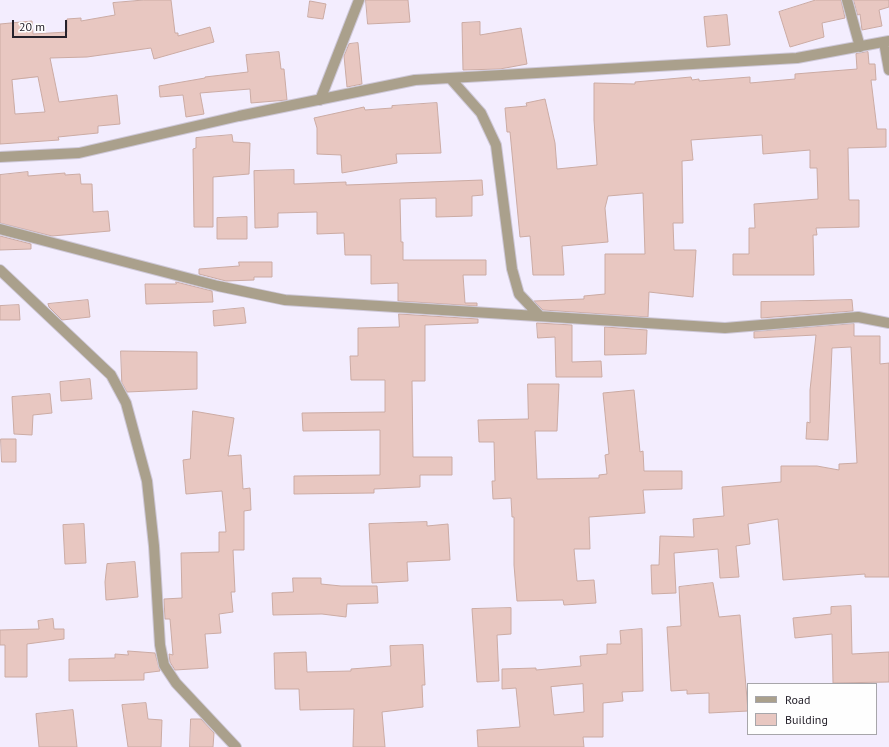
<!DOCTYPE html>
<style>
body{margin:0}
#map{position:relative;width:889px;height:747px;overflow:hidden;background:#f3edfe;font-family:"PT Sans",sans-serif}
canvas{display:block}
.legend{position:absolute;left:747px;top:683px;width:130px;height:52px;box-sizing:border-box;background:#fefefe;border:1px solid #a7a6aa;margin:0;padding:5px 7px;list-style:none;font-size:12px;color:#25212b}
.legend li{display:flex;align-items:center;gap:8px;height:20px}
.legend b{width:20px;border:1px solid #a7a6aa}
.scale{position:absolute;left:12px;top:20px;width:55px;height:18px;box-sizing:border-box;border:2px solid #25212b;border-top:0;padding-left:5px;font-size:12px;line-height:14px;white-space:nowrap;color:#25212b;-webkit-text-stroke:3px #fefefe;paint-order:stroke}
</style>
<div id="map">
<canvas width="889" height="747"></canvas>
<ul class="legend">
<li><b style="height:5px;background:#aaa08c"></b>Road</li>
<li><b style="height:11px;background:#e8c7c1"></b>Building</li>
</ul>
<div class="scale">20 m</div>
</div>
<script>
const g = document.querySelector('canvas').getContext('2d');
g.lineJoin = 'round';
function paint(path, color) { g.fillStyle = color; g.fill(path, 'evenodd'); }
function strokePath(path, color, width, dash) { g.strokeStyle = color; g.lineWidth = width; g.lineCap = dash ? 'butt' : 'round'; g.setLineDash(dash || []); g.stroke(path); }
const building = new Path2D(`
 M144,0h27l4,33h3v3l32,-9 4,15 -60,17 -3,-11 -64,9 -37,1 9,44 58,-7 3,29 -22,2v7l-40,4 1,3 -59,4v-120l32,-3 1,13 34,-2v-13l14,-1v3l34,-6 -2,-12zM38,77l7,35 -30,2 -3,-34z
 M366,0h42l2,22 -42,2z
 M816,0h25l4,18 -23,5 2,14 -34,10 -11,-35z
 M854,0h35v7l-10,3 3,16 -20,4 -2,-16 -2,1z
 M310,1l16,3 -3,15 -15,-2z
 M727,15l3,30 -23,2 -3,-30z
 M480,22v13l41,-7 6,36 -27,5 -37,1 -1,-47z
 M358,43l4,41 -15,3 -3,-31 5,-12z
 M279,52l2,17h3l3,31 -36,3 -1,-14 -50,4 4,21 -18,3 -3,-22 -23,2 -1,-11 46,-8v-1l43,-5 -2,-17z
 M868,52l1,12h6l1,16h-5l6,49h9v18l-38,1 1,52h10v27l-43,1 1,7h-4l1,40h-81v-21h16v-26h6l-1,-24 64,-5 -1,-31h-7v-18l-47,4 -1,-19 -71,5 2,20 -11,1 1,62h-10l1,27h22l-3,47 -44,-5 -1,25 -105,-7 -9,-9 50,-2v-3l21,-2v-40h40l-2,-61 -35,3 -3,12 3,34 -46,4 2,29h-31l-3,-39 -10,1 -10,-105h-3l-2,-24 22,-2 -1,-3 19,-4 10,44 2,26 40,-4 -3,-45v-37l41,1v-2l56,-5 1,3 7,-1v2l51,-4v6l45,-4v-5l62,-5 -1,-15z
 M437,103l4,50 -45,1 1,9 -55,10 -1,-18 -24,-1v-26l-3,-10 50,-11 1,3 27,-2v-2z
 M232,135l1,7 17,1 -1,31 -36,3v50h-19l-1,-78 3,-1v-10z
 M294,170v14l52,-2v3l136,-5 1,15 -11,1v20l-36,1v-19l-36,1 1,43h2v18h83v15h-23l2,28h12v3l-79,-5v-18l-27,1v-29h-26l-1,-22 -27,1v-22l-39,1v14l-23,1 -1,-57z
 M28,172v4l37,-3v2l15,-1 1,10h11l1,28 15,-1 2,20 -58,5 -52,-13v-48z
 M247,217v22h-30v-21z
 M0,236l31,8v5l-31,1z
 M239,262h33v15h-18v3l-28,1 -27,-7v-5l40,-3z
 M176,282l36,9 1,11 -67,2 -1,-20h31z
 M88,300l2,17 -28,3 -13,-13 -1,-3z
 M852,300l1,11 -92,7v-16z
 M19,305l1,15h-20v-14z
 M244,308l2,15 -32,3 -1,-15z
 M399,314l79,5v4l-53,2v56h-13l1,76h39v18h-32v12l-46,2v4l-80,1v-18l86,-1v-45l-77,1 -1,-18 83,-1v-32h-34l-1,-24h8v-28l41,-1z
 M537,323l35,2v37l29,-1 1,16h-46l-1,-40 -17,1z
 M854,324v12h26v28l9,-1v214h-24v-3l-82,6 -5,-61 -30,5 2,20 -14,2 3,31 -19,1 -2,-29 -44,4 2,40 -24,1 -1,-29h8l1,-29 34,1 -1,-18 31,-3 -2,-29 59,-5v-16h36l22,4v-6l18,-1 -6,-116 -19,1 -4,92 -22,-1 1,-17 3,1v-33l6,-55 -62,3v-6z
 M605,327l42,3 -1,24 -41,1z
 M121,351l76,1v37l-70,3 -5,-9z
 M90,379l2,20 -31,2 -1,-19z
 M528,384h31l-2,47h-22l2,48 62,-1v-3l8,-1 -2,-19 4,-1 -6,-61 31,-3 6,62 3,-1 1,20h38v18l-39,1 2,23 -56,4 1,32h-16l3,32 17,-1 2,23 -32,2 -1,-5 -46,1 -3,-36v-48h-2l-1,-19 -18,1 -1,-18h3l-1,-39h-15l-1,-22 50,-1z
 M50,394l2,19 -19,2 -1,20 -18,-1 -2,-37z
 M193,411l41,7 -6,38 13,-1 2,34 7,-1 1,22 -7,1v39h-11l2,42h-4l2,20 -14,2 2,19 -16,1 3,34 -33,2 -5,-8 -1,-8 4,1 -3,-36h-5l-1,-20 18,-1 -1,-45 38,-1v-20h7l-4,-41 -36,3 -3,-34 7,-1z
 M1,439h15v23h-14z
 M427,522v4l21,-2 2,36 -43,2 1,19 -36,2 -3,-59z
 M84,524l2,39 -21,1 -2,-39z
 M135,562l3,35 -32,3 -1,-18 2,-18z
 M293,578h28v6l20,2h36l1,17 -31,1 -1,13 -24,-3 -49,1 -1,-22 21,-1z
 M713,583l6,34 21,-2 8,96 -39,2v-20l-22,1v-4l-16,1 -4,-64 14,-1 -2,-39z
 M851,606l1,48 37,-2v30l-56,1 -1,-49 -37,4 -2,-20 38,-4v-7z
 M511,608v26l-14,1 2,46 -22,1 -5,-73z
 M53,619l1,10h10v10l-37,5v33h-22v-32h-5v-15l39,-1 -1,-8z
 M642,629l1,62 -21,1 1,9 -20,2v34h-20l1,10h-106l-1,-17 43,-3 -4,-39 -14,1v-20l34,-1v2l45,-4 -1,-10 27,-2v-10h14l-1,-13zM583,684l1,28 -30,3 -3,-28z
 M423,645l2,40h-3l1,22 -41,5 3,35h-32l1,-38 -54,1 -1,-21h-24l-1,-36 32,-1 1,20 44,-1v-2l40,-3 -1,-20z
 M128,651l27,2 5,18 -16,2v7l-75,1v-22l46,-1v-4l13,1z
 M146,703l2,16 14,1 -1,27h-33l-6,-42z
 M73,710l4,37h-38l-3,-33z
 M191,719h10l13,14 -1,14h-23z`);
const street = new Path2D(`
 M847,0l13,47
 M884,42l5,28
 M450,78l31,35 15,32 16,124 7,25 20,21
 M320,100l39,-100
 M0,157l79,-4 160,-37 176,-36 382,-22 92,-17
 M0,229l218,57 67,14 440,28 133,-11 31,6
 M0,270l111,105 15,28 21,78 7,65 6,99 4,20 12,18 60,64`);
paint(building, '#e8c7c1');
strokePath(building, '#cbaba4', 1);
strokePath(street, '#cec8d8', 12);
strokePath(street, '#aaa08c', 10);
</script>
